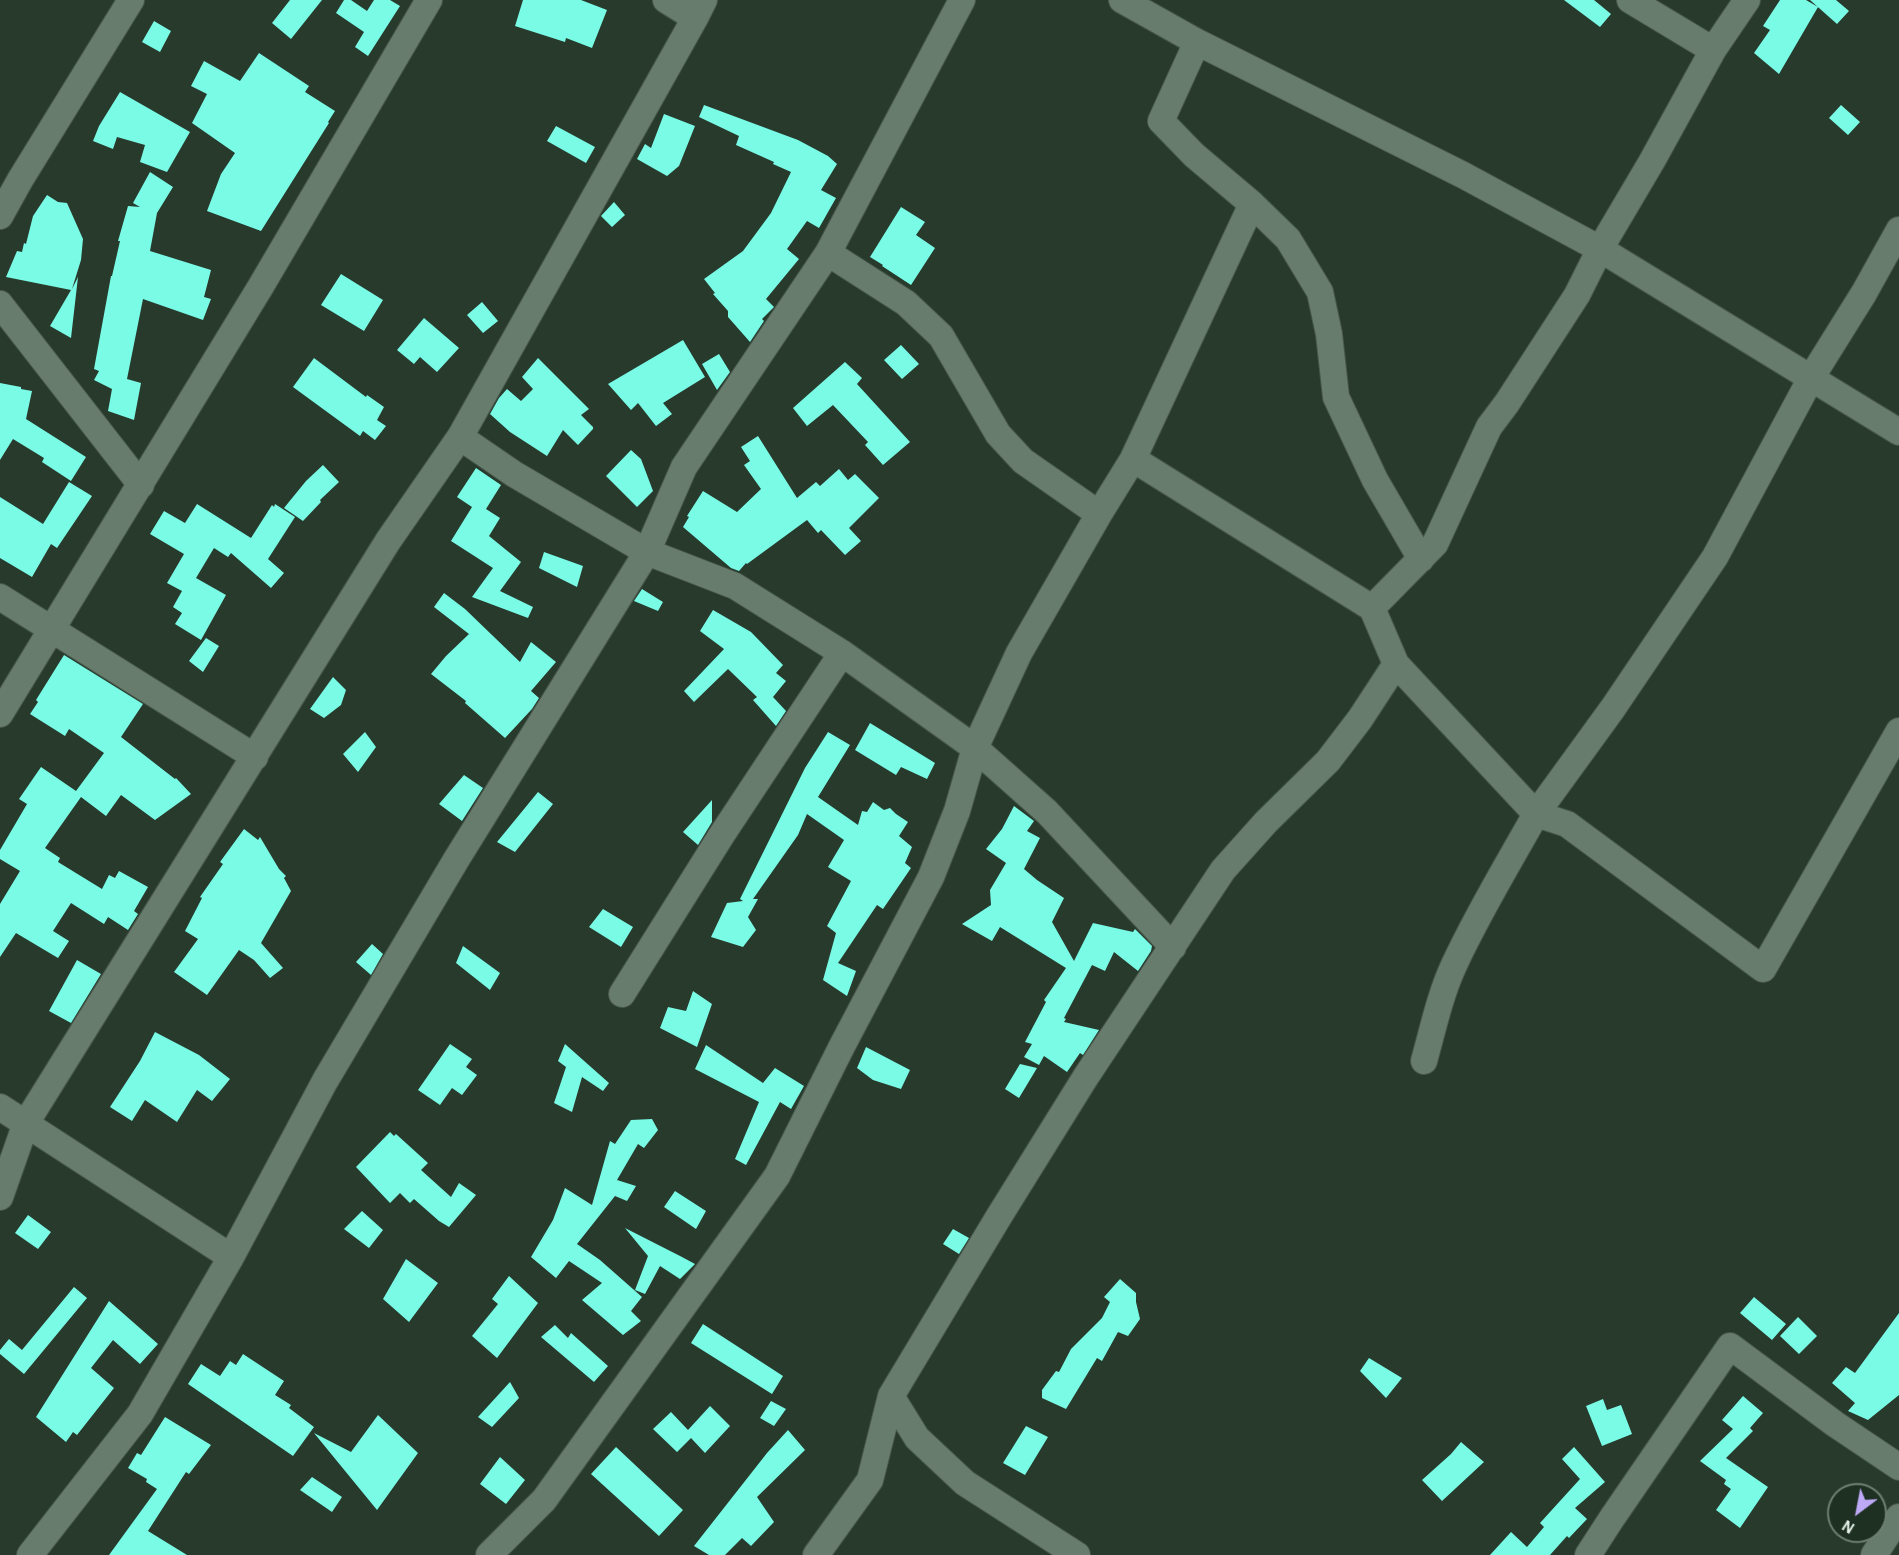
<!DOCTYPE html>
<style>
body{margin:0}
#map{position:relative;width:1899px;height:1555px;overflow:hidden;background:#273a2c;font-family:"Alegreya Sans",sans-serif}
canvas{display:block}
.north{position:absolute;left:1827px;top:1483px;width:60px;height:60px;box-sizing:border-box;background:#1d3022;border:2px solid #6d7e72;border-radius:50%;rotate:212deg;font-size:16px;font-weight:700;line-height:24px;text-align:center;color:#e6f2e9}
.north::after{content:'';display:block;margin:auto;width:21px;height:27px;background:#bea9f5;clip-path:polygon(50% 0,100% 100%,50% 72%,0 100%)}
</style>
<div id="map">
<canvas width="1899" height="1555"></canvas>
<div class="north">N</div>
</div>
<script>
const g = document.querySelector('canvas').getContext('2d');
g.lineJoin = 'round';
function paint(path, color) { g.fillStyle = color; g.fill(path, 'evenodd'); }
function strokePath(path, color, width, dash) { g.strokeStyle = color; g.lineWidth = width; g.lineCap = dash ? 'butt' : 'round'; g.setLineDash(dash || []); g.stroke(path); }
const building = new Path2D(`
 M290,0h32l-31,39 -19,-16z
 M344,0h7l16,11 7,-11h16l10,6 -32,50 -13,-9 9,-15 -28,-19z
 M523,0h58l26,10 -15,38 -26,-10 -1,4 -50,-16z
 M1564,0h30l17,14 -11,13z
 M1780,0h26l12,7 -39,67 -25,-21 16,-23 -7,-4z
 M1810,0h26l13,11 -12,13z
 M154,21l17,10 -11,21 -18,-10z
 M259,53l50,33 -4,6 30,19 -7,11 1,1 -68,108 -54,-20 14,-37 14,-21 -43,-30 15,-29 -16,-8 13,-25 36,20z
 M120,92l70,40 -23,40 -27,-10 5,-17 -28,-8 -4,12 -20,-8 6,-15z
 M704,105l94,35 30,16 9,8 -16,26 15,8 -17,30 -12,-7 -20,28 12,10 -33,40 8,8 -12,12 2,2 -14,21 -22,-25v-6l-15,-17 2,-1 -11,-14 39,-28 28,-38 20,-41 -18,-8 1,-2 -38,-17 3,-9 -40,-19z
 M1841,105l19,17 -12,13 -19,-17z
 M664,114l31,12 -16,40 -12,10 -30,-17 8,-15 6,4z
 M556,126l39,21 -9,16 -39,-22z
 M150,172l23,15 -16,26 -7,38 61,19 -7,27 7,2 -8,21 -60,-21 -16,80 14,4 -7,37 -26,-9 4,-22 -18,-9 5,-9 -5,-2 17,-93h1l8,-35h-2l10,-35 12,1 -7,-4z
 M47,195l11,7 9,1 16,36 -2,21 -9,29 6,-12 -7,61 -21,-12 21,-36 -65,-13 11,-26 5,1 2,-9 2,1 7,-28z
 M614,202l11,13 -13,12 -11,-11z
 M901,207l24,15 -9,13 19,13 -24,37 -29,-19 1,-1 -13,-8z
 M341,274l42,26 -19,31 -43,-26z
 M482,302l16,19 -15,12 -16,-18z
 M424,318l35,30 -22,24 -17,-15 -6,7 -17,-14z
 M683,340l22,37 -42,26 9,11 -16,12 -18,-23 -7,7 -23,-26z
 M901,345l18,19 -17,15 -18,-19z
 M719,354l11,18 -13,18 -15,-26z
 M314,358l52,39 1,-2 17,12 -7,13 9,6 -11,14 -12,-9 -3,5 -67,-49z
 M538,358l51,51 -8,6 12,12v2l-15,16 -15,-15 -16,26 -37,-24 -20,-18 9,-16 8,-9 14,12 12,-12 -11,-12z
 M845,362l17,16 -5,6 53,58 -27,23 -18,-20 3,-3 -35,-37 -26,21 -14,-18z
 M0,383l21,4v2l11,2 -6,28 60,38 -15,24 -29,-19 2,-4 -31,-19 -13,21z
 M758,436l39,62 19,-16 4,4 19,-17 9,11 7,-6 24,24 -30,30 12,13 -16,14 -24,-25 -3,3 -11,-13 -60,44 -1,-1 -7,8 -8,-3 -48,-41 6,-10 -2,-1 16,-25 34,21 24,-23 -17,-24 6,-4 -9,-14z
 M631,450l10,9 12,32 -16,16 -31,-31z
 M323,465l16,17 -19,18 1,2 -18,19 -19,-13 22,-27z
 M476,468l25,17 -15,24 14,9 -11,18 32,26 -21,29 33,16 -5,11 -56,-21 21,-29 -42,-27 21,-34 -15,-10z
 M69,482l23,14 -35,52 -6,-4 -19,33 -32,-19v-61l43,27z
 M197,504l54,34 21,-33 2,2 1,-3 20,13 -27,42 16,14 -13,15 -40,-35 -3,4 -14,-9 -18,30 30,17 -25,45 -26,-16 7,-11 -9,-6 9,-16 -15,-8 17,-29 -34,-20 14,-23 21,12z
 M544,552l39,14 -6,21 -38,-19z
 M642,589l21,13 -5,9 -24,-10z
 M444,593l21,16 55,53 11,-20 25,20 -25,29 8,7 -7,11 -27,29 -40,-35 1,-2 -35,-27 15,-18 23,-22 -35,-27z
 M713,610l38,22 32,33 -7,8 10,8 -13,16 13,14 -10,15 -23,-26 4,-3 -29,-28 -34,33 -10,-11 40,-42 -24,-18z
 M206,638l13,8 -16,26 -14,-11z
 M64,655l79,49 -22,33 54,42 1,-1 15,16 -36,26 -34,-25 -15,21 -25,-19 -36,51 15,10 -2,4 44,27 7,-14 6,3 4,-7 29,16 -14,24 4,3 -10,16 -20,-13 -4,7 -33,-21 -18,28 16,10 -11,17 -42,-25 -16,24v-53l20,-33 -20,-12v-9l27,-46 -8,-5 22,-32 35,24 28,-38 -35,-24 -4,7 -35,-22 8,-12 -2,-2z
 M333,677l13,13 -5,15 -17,13 -14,-9z
 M870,723l65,40 -8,16 -26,-12 -5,8 -41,-25z
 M365,732l11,15 -18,25 -15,-18z
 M828,732l22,13 -32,52 40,28 4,-14 5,1 6,-10 11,8 6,-2 6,6 12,8 -9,14 13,11 -7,16 6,5 -28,41 -6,-4 -39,58 18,8 -9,25 -24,-16 13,-47 -9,-7 24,-45 -23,-14 16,-27 -37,-26 -9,21 -45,64h5l-10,18 8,13 -13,17 -32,-10 16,-34 16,-2 -3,-2 65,-131z
 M464,775l19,13 -21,33 -23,-17z
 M538,792l15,12 -38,48 -18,-10z
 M712,800v22l-14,23 -15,-13z
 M1014,806l20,15 -7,10 13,7 -16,31 13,11 27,18 -12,24 22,39 19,-38 40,9 2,-3 17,17 -1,5 -13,20 -24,-19 -9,19 -13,-6 -28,53 2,1 -2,3 35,8 -16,25 -3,-2 -13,19 -23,-16 -5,9 -15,-8 8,-13 -7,-2 21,-40 -2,-2 22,-32 -66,-41 -8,14 -30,-17 29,-19 -1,-15 16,-27 -20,-14 16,-20z
 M244,829l14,11 2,-3 19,32 7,7 -2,2 7,13 -30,52 22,25 -13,10 -16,-18 -15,-10 -32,45 -33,-23 24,-33 -13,-8 17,-33 -2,-1 23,-33 -3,-2z
 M603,909l30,18 -12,20 -32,-20z
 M372,944l11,10 -12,21 -15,-13z
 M463,946l37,27 -10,17 -34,-27z
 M77,960l24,14 -30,49 -22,-12z
 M693,991l19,13 -15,43 -37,-19 8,-21 18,4z
 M155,1032l44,23 31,24 -18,22 -15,-11 -20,32 -32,-22 -13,21 -22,-14 30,-46z
 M450,1044l22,15 -6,8 11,8 -15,20 -10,-7 -12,17 -22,-15z
 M565,1044l44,39 -6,8 -21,-14 -10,35 -18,-9 12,-36 -8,-6z
 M706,1045l57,38 12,-15 29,18 -13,23 -11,-7 -34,63 -11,-6 24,-57 -64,-33z
 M866,1047l44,23 -9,19 -28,-9 -16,-12z
 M1020,1064l17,4 -18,30 -14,-9z
 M652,1119l6,11 -14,18 -6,-4 -21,36 19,6 -9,15 -12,-5 -38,48 23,16 42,37 -11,14 10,10 -18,14 -41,-35 20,-17 -33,-22 -13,17 -25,-21 22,-37 12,-32 27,17 18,-64 5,3 16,-24z
 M390,1132l4,4 2,-2 32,29 -7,7 30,27 8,-14 17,12 -27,32 -10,-6 -25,-22 -4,4 -10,-10 -10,10 -34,-36z
 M675,1191l31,20 -10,18 -32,-22z
 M362,1211l21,19 -14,18 -25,-19z
 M28,1215l23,17 -13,17 -23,-16z
 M625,1228l57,29 13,7 -15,15 -20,-13 -15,28 -10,-4 13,-34z
 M953,1229l16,9 -10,16 -16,-10z
 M406,1259l32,24 -29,39 -26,-23z
 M509,1276l29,27 -41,55 -25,-22 26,-32 -6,-5z
 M1120,1279l16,14v9l4,17 -12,17 -10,-4 -16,29 -5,-3 -31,51 -24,-11v-8l14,-19 3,1 12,-23 31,-31 8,-16 -6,-5z
 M74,1287l13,11 -63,76 -24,-20v-4l9,-11 13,11z
 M1754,1297l32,27 -14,16 -32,-27z
 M109,1301l49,43 -18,20 -27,-24 -22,28 23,20 -37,47 -4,-3 -7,10 -30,-25z
 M1899,1313v82l-31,25 -20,-9 7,-8 -23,-20 14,-16 9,6z
 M1798,1317l19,19 -18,18 -19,-18z
 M703,1324l80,52 -11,18 -81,-51z
 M555,1325l13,13 3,-5 37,33 -14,16 -53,-45z
 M243,1354l41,27 -9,14 16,10 -2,3 25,19 -21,29 -105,-72 13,-20 19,12 10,-15 6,4z
 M1369,1358l33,20 -16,20 -26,-27z
 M510,1382l9,16 -27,29 -14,-10z
 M1743,1396l20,17 -13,15 3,3 -27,27 42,29 -28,41 -24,-18 15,-21 -7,-5 2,-4 -26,-19 33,-32 -11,-9z
 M1603,1399l4,11 14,-5 11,29 -30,12 -16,-40z
 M771,1401l15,8 -12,17 -14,-8z
 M710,1406l20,20 -25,27 -14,-15 -14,14 -24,-23 18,-17 17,18z
 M378,1415l40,38 -41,57 -63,-77 37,19z
 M165,1417l46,28 -22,29 -3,-2 -38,59 39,24h-78l48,-66 -11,-7 1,-3 -19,-11 9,-15 4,2z
 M1026,1426l22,11 -23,38 -22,-12z
 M788,1430l17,20 -48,47 17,25 -23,24 -9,-8 -17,17h-16l-15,-9 73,-93z
 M1461,1442l23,20 -42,39 -20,-21 29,-26z
 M616,1447l67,63 -24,26 -68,-62z
 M1574,1447l31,35 -30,26 12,11 -18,19 -2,-2 -17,19h-60l21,-23 16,15 17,-20 -4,-4 40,-44 -18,-20z
 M500,1457l25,23 -19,24 -26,-20z
 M312,1477l30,20 -10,15 -32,-22z`);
const minor = new Path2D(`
 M666,0l29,18
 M1122,0l75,42 266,133 137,74 299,183
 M1630,0l83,50
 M1197,42l-36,79 33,34 58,49 36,35 32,53 9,42 7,63 39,83 46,79
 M0,216l20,-36 111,-180
 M828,253l78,50 35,33 57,98 25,27 76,53
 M0,304l141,181
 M460,437l54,37 133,78 88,34 107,67 133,95 72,64 126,135
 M0,597l255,160
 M1372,608l63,-64 54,-117 18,-24 70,-108 23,-46 52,-88 61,-111 34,-50
 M1396,664l140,150 77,-106 102,-151 96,-179 53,-85 35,-63
 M0,714l261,-428 168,-286
 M622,994l99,-158 121,-183
 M1424,1061c9,-32 16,-66 30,-96 24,-52 54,-101 82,-151l31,10 196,145 136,-238
 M0,1107l231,150
 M0,1197l26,-74 362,-582 72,-104 235,-419 9,-18
 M891,1396l26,42 48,45 112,72
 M30,1555l110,-141 91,-157 94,-176 131,-221 191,-308 37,-85 144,-214 134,-253
 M489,1555l55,-55 233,-324 65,-130 89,-169 26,-66 18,-63 44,-95 80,-139 34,-55 119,-255
 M816,1555l54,-75 21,-84 107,-178 87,-140 138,-208 43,-48 62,-61 32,-42 36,-55 -24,-56 -239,-149
 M1588,1555l24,-37 118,-172 105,78 64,43
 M1874,1555l25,-38`);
paint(building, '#7afbe6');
strokePath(minor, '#47574b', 28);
strokePath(minor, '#677c6c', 26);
</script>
